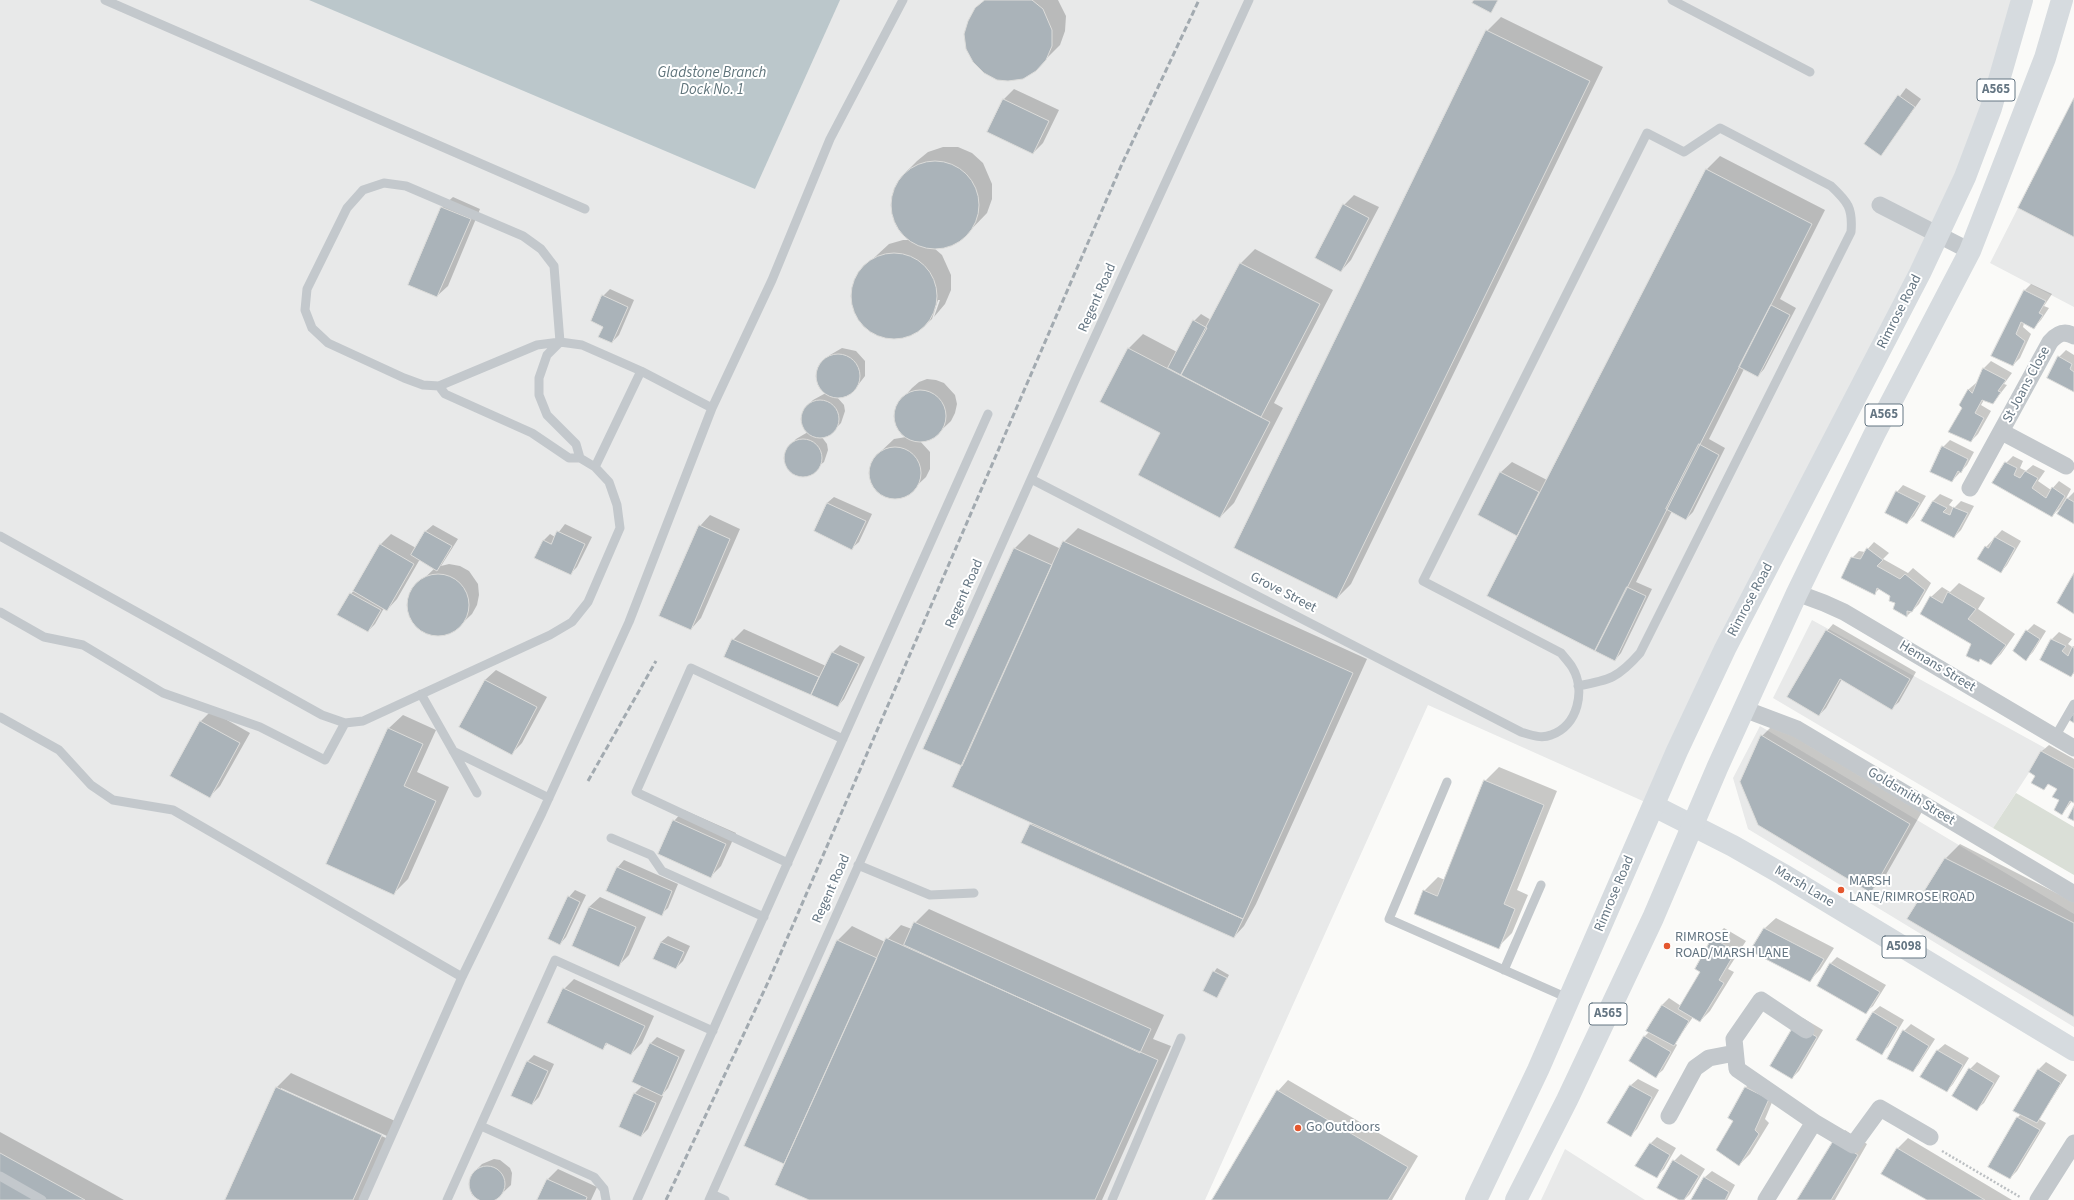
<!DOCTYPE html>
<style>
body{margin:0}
canvas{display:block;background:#fafaf8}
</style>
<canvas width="2074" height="1200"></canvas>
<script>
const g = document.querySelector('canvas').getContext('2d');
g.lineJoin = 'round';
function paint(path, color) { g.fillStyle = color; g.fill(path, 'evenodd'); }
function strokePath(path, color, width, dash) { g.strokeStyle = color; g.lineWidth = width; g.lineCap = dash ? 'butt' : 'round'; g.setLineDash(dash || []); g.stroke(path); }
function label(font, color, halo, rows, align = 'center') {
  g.font = font + ' "Source Sans 3",sans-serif'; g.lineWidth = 4; g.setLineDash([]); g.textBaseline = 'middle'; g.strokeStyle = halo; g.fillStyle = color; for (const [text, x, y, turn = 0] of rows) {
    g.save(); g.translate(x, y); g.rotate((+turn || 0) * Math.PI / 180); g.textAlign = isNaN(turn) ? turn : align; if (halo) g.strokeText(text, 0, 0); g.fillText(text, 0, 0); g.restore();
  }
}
const built = new Path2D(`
 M0,0h2022l-31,108 -337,698 -226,-101 -223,495h-1205z
 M2074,98v209l-84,-44z
 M1812,620l233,128 -52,80 -220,-130z
 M1760,726l314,188v113l-326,-198 -15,-51z
 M1565,1149l80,51h-104z`);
const green = new Path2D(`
 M2016,793l58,34v48l-81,-47z`);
const water = new Path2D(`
 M309,0h531l-85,189z`);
const shadow = new Path2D(`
 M985,0h73l8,16 -1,15 -5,14 -25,25 -59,-61z
 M1501,17l102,50 -252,517 -14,14 150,-567z
 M1906,88l15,11 -40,56 -16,-11z
 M1014,89l45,21 -16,33 -10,10 -29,-54z
 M943,147h15l14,6 11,10 9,21v15l-5,14 -25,26 -13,7 -15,2 8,7 9,20v15l-6,14 -11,13 6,-17h-2l-6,19 -11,10 -13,7 -14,2 -10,-1 -13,-6 -11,-10 -6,-13 -2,-15 3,-12 8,-13 26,-24 14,-4h7l-11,-10 -6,-14 -2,-15 3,-12 8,-13 15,-15 11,-9z
 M1720,156l105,54 -45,89 16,9 -32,61 -6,7 -14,-7 -35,70 16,9 -32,64 -7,7 -14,-8 -36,71 16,7 -31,64 -6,7 -93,-130 -5,4 -38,-19 22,-43 11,-10 35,18 159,-310z
 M1354,195l25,12 -28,53 -10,11 3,-66z
 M453,197l27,12 -32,77 -11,10 -28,-12 33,-77z
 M1255,249l78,41 -59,113 9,5 -49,95 -14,14 -59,-85 -59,-31 27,-53 14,-14 34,18 17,-31 7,-7 10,6 30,-57z
 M2031,284l21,10 -8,12 5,2 -8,12 -7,7 -10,-4 -1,4 8,7 -11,24 -7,7 -21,-9 33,-66z
 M610,289l24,11 -15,35 -7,7 -9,-46z
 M842,348l14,3 9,10v15l-10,13 -13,8 -6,-1 8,9 1,6 -4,12 -7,7 -13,6 6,8 1,6 -4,12 -17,13 -15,-3 -7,-10 1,-11 10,-12 12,-7 -6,-13 4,-12 7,-7 11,-6h3l-9,-13 1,-12 11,-14z
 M2066,350l8,5v35l-15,-33z
 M1991,361l21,12 -8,11 3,1 -14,18 -9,-3 -3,5 10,6 -13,23 -7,7 -8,-33 -3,-4 9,-15 7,-6 1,1 7,-16z
 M927,379l9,1 8,3 11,12 2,9 -2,9 -4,8 -17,16 -8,3h-7l11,12v17l-4,8 -18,17 -8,3h-12l-8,-4 -9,-14v-16l5,-7 18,-17 12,-2 -7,-7 -4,-8 1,-16 16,-18 7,-6z
 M1950,440l24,12 -7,13 -15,16 -20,-9 11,-25z
 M2013,456l10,5 -3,7 6,3 7,-6 12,6 -7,10 13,9 8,-9 12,8 -7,13 10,-10v31l-13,-16 -9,9 -59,-33 13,-20z
 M1903,485l23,11 -12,20 -7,7 -10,-31z
 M1940,494l13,6 -4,5 5,3 7,-7 13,5 -13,24 -7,7 -31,-16 10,-20z
 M834,497l38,17 -13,28 -7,6 -25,-45z
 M710,515l30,14 -39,89 -10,11 9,-103z
 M565,524l27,13 -15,30 -6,6 -28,-32 7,-7 5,3z
 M433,525l25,14 -17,27 8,-2 11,2 9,5 9,13 1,11 -2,10 -5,9 -19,18 -10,3 -18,-3 -9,-6 -5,-9 -3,-10 4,-17 23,-22 -15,-9 -23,40 -10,11 -3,-2 -9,16 -7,7 -17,-37 4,-5 26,-45 10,-10 25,14 10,-17z
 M1078,528l289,131 -111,245 -12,22 -10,11 -203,-112 2,-2 -70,-58 -38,-17 90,-200 14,-14 32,15 3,-7z
 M2002,530l19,11 -14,24 -6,7 -15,-25z
 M1874,542l15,11 -6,6 25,14 5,-5 18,15 -12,21 -12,12 -16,-21 -11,-7 -6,6 -22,-36 7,-7 6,1z
 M1959,583l26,15 -7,11 37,25 -14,20 -10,10 -10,-6 -2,3 -7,-17 -41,-47 11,-10 8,5z
 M1833,624l83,48 -17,30 -7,6 -50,-29 -16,29 -7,7 8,-84z
 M2034,624l12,7 -13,21 -7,7 1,-28z
 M744,629l82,37 7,-14 7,-7 25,12 -21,42 -6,7 -112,-50 7,-16z
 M2059,632l13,7 -4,5 4,3 2,-1v27l-3,3 -29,-16 10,-21z
 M496,670l51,27 -25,46 -11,11 -50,-27 24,-47z
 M211,711l39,22 -30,53 -10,10 -10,-74z
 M403,715l33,15 -19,42 32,15 -41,92 -14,14 -5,-165z
 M1776,722l147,88 -39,68 -14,14 -108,-156z
 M2049,745l25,14v43l-2,-1 -10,13 -4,-26 -9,-5 -5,6 -7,-14 5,-24z
 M1499,767l58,24 -40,99 11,5 -16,38 -14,14 -74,-56 14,-14 7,3 40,-99z
 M684,810l52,23 -15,33 -10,10 -37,-55z
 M1960,844l114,58v114l-166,-98 38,-60z
 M624,860l54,24 -10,24 -7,6 -54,-24 11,-23z
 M575,890l11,5 -20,42 -6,7 9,-47z
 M600,897l46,20 -17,38 -10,10 -46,-19 16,-39z
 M929,909l235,106 -11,24 18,7 -69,154h-290l-26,-37 -41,-18 93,-205 14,-14 33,16 16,-17 11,4 3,-6z
 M1776,918l58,30 -14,22 -10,10 -58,-30 13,-22z
 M1724,928l22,13 -18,28 6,3 -24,39 -10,10 -7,-4 -18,26 2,2 -14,25 -7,6 -11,-40 4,-4 13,-27 7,-7 12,8 20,-34 -5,-4 17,-29z
 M668,936l22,10 -7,15 -7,7 -15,-26z
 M1837,957l49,28 -13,21 -7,6 -36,-48z
 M1217,968l12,7 -12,21 -3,-24z
 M574,979l80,37 -12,27 -11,11 -23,-11 -5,5 -39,-59z
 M1880,1006l24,14 -16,27 -7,6 -8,-41z
 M1803,1018l20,12 -24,41 -7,7z
 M1911,1024l24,15 -16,25 -6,7 -9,-40z
 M657,1037l28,13 -17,38 -7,8h2l-15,33 -7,7 -6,-43 7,-7 8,-42z
 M1945,1044l24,14 -16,26 -6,7 -25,-14 16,-27z
 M534,1055l20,9 -15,33 -7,7 -5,-42z
 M1977,1062l23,14 -16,27 -7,6 -7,-40z
 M2046,1062l21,13 -28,44 7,4 -29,48 -7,7 8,-61 3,-3 -7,-3 25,-42z
 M291,1073l104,48 -36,79h-133l51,-113zM281,1088l106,48 -1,2 -105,-48z
 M1757,1077l21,11 -13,31 4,4 -19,31 -11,11 -4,-44 -5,-3 16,-31z
 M1638,1079l21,11 -22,39 -7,7 -22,-13 23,-38z
 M1288,1080l130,76 -26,44h-179l65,-109z
 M1845,1130l22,14 -32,56h-37z
 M0,1132l124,68h-124z
 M1657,1137l19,11 -12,21 -7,7 -7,-32z
 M1908,1138l104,62h-83l-47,-26 16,-26z
 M1681,1154l24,15 -15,25 -6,6h-3l-7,-39z
 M494,1159l6,1 10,8 2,5 -1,12 -16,15h-15l-8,-5 -3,-12 6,-12 7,-7z
 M558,1169l39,18 -6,13h-53l9,-20z
 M1712,1171l23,14 -8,15h-35l13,-23z`);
const building = new Path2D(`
 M985,0h47l11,9 9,21v16l-6,14 -10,11 -13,8 -15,2 -11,-1 -13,-7 -11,-11 -7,-13 -2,-15 4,-13 7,-13z
 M1474,0h24l-7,13 -19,-10z
 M1486,30l104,51 -253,518 -103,-51z
 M1898,95l17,12 -34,49 -17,-12z
 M2074,98v139l-56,-29z
 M1003,99l46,22 -16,33 -46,-22z
 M891 205a44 44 0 1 1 88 0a44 44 0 1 1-88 0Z
 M1706,169l106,55 -217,427 -108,-55z
 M1343,204l26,14 -28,54 -26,-14z
 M441,207l30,12 -34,78 -29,-12z
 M851 296a43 43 0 1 1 86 0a43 43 0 1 1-86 0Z
 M1240,263l80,41 -59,113 -80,-42z
 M2024,290l22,11 -7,12 4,2 -9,14 -13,-7 -5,12 9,7 -12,25 -22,-10z
 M602,295l26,12 -16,36 -14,-6 5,-10 -12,-6z
 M1771,305l19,10 -32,62 -19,-10z
 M1193,320l14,8 -26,47 -13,-7z
 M1128,348l142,74 -50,96 -82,-43 22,-42 -60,-31z
 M816 376a22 22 0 1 1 44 0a22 22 0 1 1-44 0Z
 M2058,356l14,8 -2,5 4,3v20l-27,-14z
 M1983,368l23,12 -8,11 3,1 -8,12 -11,-4 -7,13 9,5 -13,24 -23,-10 14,-24 -3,-3 9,-16 4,4z
 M894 416a26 26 0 1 1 52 0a26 26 0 1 1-52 0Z
 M801 419a19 19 0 1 1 38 0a19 19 0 1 1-38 0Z
 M784 458a19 19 0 1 1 38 0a19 19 0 1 1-38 0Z
 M1699,444l20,11 -33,65 -20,-11z
 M1942,446l26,13 -7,14 -3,-2 -6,11 -22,-10z
 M869 473a26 26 0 1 1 52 0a26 26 0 1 1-52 0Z
 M2005,462l12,6 -3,7 6,3 5,-7 13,7 -6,10 14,10 6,-11 13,9 -13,21 -60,-34z
 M1500,472l39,20 -22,44 -39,-21z
 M1896,491l24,12 -13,21 -22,-11z
 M2067,498l7,4v22l-17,-10z
 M1933,501l14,7 -4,4 7,3 3,-8 15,6 -14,25 -33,-17z
 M827,503l39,18 -14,29 -38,-19z
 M699,525l31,14 -39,91 -32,-14z
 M425,531l27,15 -15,25 -26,-16z
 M557,531l28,13 -14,31 -37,-17 9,-18 8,4z
 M1995,537l20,11 -14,25 -24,-14 8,-13 3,2z
 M1063,541l290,132 -110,246 -291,-132z
 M380,544l34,20 -27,47 -34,-20z
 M1014,548l38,17 -90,201 -39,-17z
 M1867,548l16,12 -6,6 23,13 5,-5 20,16 -13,22 -5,-1v6l-14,-8 2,-6 -6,-2 1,-5 -13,-8 -2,7 -34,-17 10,-21 9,2z
 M2074,573v41l-17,-11z
 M407 605a31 31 0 1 1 62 0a31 31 0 1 1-62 0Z
 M1627,587l19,9 -31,65 -20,-10z
 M1948,592l28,17 -8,10 38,26 -15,20 -11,-6 -1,3 -13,-6 5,-12 -51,-30 10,-18 12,7z
 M350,593l31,17 -13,22 -31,-17z
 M1826,630l84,49 -18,31 -52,-31 -21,37 -32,-19z
 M2026,630l14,9 -14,22 -13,-10z
 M732,639l87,38 -8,18 -87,-38z
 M2051,639l15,7 -4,5 6,5 4,-9 2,1v24l-3,5 -31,-17z
 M832,652l27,12 -21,43 -27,-12z
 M485,680l52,27 -25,48 -53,-28z
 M2074,713v10l-5,-3z
 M200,721l40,22 -30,55 -40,-22z
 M388,728l35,16 -19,42 32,15 -42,94 -68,-31z
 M1761,735l149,89 -39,69 -113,-68 -18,-43z
 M2041,751l33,18v34l-4,-2 -8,14 -8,-5 5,-10 -7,-3 5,-8 -9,-5 -4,6 -13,-7 4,-7 -6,-4z
 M1484,780l60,25 -40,99 11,5 -16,40 -85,-35 9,-24 14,6z
 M2074,806v15l-6,-3z
 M673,820l53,24 -15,34 -53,-24z
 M1030,824l213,95 -9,19 -213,-95z
 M1945,858l129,65v94l-167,-98z
 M617,867l55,24 -10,25 -56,-25z
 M568,896l12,6 -20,43 -12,-6z
 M589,907l47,20 -17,40 -47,-21z
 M914,922l237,107 -11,24 -236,-108z
 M1764,928l60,31 -14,23 -60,-31z
 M886,938l272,122 -63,140h-286l-34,-15z
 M1712,938l24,13 -17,29 5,3 -24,39 -22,-13 22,-37 -5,-3z
 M837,940l40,18 -93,206 -40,-18z
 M661,942l23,10 -8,17 -23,-10z
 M1830,963l50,29 -14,22 -49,-28z
 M1213,971l14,7 -10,20 -14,-7z
 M563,988l82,38 -14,29 -25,-12 -3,7 -56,-27z
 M1662,1005l27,16 -15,25 -28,-15z
 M1873,1012l25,15 -16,28 -26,-15z
 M1795,1024l22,13 -25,42 -22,-13z
 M1903,1030l26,16 -16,26 -26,-13z
 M1644,1036l27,16 -15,26 -27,-17z
 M650,1043l29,14 -17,39 -30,-14z
 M1937,1050l26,15 -16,27 -27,-15z
 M527,1061l21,10 -16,34 -21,-9z
 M1969,1068l25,15 -17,28 -25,-15z
 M2038,1069l23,14 -24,40 -24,-12z
 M1630,1085l22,12 -21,40 -24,-14z
 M276,1087l106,48 -29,65h-128z
 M1745,1087l24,12 -14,31 4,4 -20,32 -23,-16 17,-29 -5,-3z
 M1277,1090l131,77 -20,33h-176z
 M634,1093l22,10 -15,34 -22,-10z
 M2017,1117l23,13 -30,49 -22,-12z
 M1834,1140l24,15 -27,45h-34z
 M1650,1143l20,12 -13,23 -22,-12z
 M1897,1148l88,52h-58l-46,-26z
 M0,1153l85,47h-85z
 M1673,1160l26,16 -15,24h-5l-22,-12z
 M469 1184a18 18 0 1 1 36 0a18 18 0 1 1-36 0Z
 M1704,1177l25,15 -4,8h-34z
 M547,1179l40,18 -1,3h-49z`);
const path = new Path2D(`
 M1942,1151l78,46`);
const service = new Path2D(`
 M105,0l480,209
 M1672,0l138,72
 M580,458l-4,-14 -29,-29 -8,-20v-17l8,-23 13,-13 -6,-76 -13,-17 -18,-13 -117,-50 -22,-3 -21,7 -16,18 -40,81 -2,21 7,18 16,15 76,35 19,7 16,1 98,-41 23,-3 22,3 59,26 71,37
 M595,467l46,-96
 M1031,479l490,253c10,3 20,7 30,3 27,-9 35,-45 21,-68 -3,-5 -8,-10 -11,-14l-138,-72 224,-448 37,19 36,-24 111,58c17,16 22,22 20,46l-211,421c-22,25 -30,27 -62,33
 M0,536l322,179 23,8 18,-2 187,-86 22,-13 16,-20 32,-74 -3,-23 -8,-23 -14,-15 -15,-9h-11l-37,-25 -87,-39 -6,-8
 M0,612l44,25 39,8 80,48 97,34 65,33 20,-37
 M421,694l56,99
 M0,717l59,33 32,35 22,15 60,10 289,167
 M2055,737l19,-33
 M453,751l96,47
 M1447,782l-58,137 181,80
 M611,838l40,17 11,16 102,46
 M788,863l-152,-71 55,-124 152,71
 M858,865l72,30 44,-2
 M1504,970l37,-85
 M481,1126l113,51 10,12 2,11
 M0,1176l42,24
 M712,1194l13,6
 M363,1200l99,-223 80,-164 87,-191 83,-214 60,-128 58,-141 73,-139
 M447,1200l108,-240 158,71
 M637,1200l351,-786
 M709,1200l368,-824 172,-376
 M1112,1200l69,-162`);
const minor = new Path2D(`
 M1880,205l90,46
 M2002,432l64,34
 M1970,488l80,-146c7,-8 14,-12 24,-6
 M1797,593l27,10 20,9 230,136
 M1744,709l53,20 277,165
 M1806,1030l-45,-30 -27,39 3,30 77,53
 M1669,1116l26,-48 14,-10 26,-5
 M1766,1200l48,-78 39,23 27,-37 50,29
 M2038,1200l36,-57`);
const primary = new Path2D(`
 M1654,806l79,40 49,28 292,176`);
const trunk = new Path2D(`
 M1476,1200l62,-130 139,-319 48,-102 195,-376 45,-96 26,-69 31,-108
 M1516,1200l51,-100 86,-182 65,-152 79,-173 78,-160 95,-182 75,-193 17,-58`);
const rail = new Path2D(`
 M588,781l68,-120
 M666,1200l104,-222 352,-814 77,-164`);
const markers = [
 [1841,890,4,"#e4572e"],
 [1667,946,4,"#e4572e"],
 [1298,1128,4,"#e4572e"]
];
const shields = [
 [1996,90,38],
 [1884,415,38],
 [1904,947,44],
 [1608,1014,38]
];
const shieldNames = [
 ["A565",1996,90],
 ["A565",1884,415],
 ["A5098",1904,947],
 ["A565",1608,1014]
];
const streetNames = [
 ["Regent Road",1098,298,-66],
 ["Rimrose Road",1900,312,-63],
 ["St Joans Close",2027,385,-62],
 ["Grove Street",1283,593,27],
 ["Regent Road",965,594,-66],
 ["Rimrose Road",1751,600,-62],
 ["Hemans Street",1937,667,31],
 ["Goldsmith Street",1911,797,31],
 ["Marsh Lane",1804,887,31],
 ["Regent Road",832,889,-66],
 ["Rimrose Road",1615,894,-67]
];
const poiNames = [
 ["MARSH",1849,882],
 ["LANE/RIMROSE ROAD",1849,898],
 ["RIMROSE",1675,938],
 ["ROAD/MARSH LANE",1675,954],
 ["Go Outdoors",1306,1128]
];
const waterNames = [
 ["Gladstone Branch",712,74],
 ["Dock No. 1",712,91]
];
paint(built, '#e8e9e9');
paint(green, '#dadfd7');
paint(water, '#bbc7cb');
paint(shadow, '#0003');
paint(building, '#aab3b9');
strokePath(building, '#dcdcda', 1);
strokePath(path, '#bbbfc2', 2.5, [2, 2]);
strokePath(service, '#c3c8cc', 9);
strokePath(minor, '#c3c8cc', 17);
strokePath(primary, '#d6dbdf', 22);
strokePath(trunk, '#d6dbdf', 22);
strokePath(rail, '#a2aab0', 3, [6, 3]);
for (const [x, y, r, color] of markers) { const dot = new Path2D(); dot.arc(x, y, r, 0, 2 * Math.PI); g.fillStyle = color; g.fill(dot); strokePath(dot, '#fff', 1.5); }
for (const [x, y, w] of shields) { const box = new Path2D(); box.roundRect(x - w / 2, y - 11, w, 22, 3); g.fillStyle = '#fff'; g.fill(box); strokePath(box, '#657683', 1); }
label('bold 13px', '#657683', null, shieldNames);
label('14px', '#657683', '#fff', streetNames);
label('14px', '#657683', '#fff', poiNames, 'left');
label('italic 15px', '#60757c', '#fff', waterNames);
</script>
